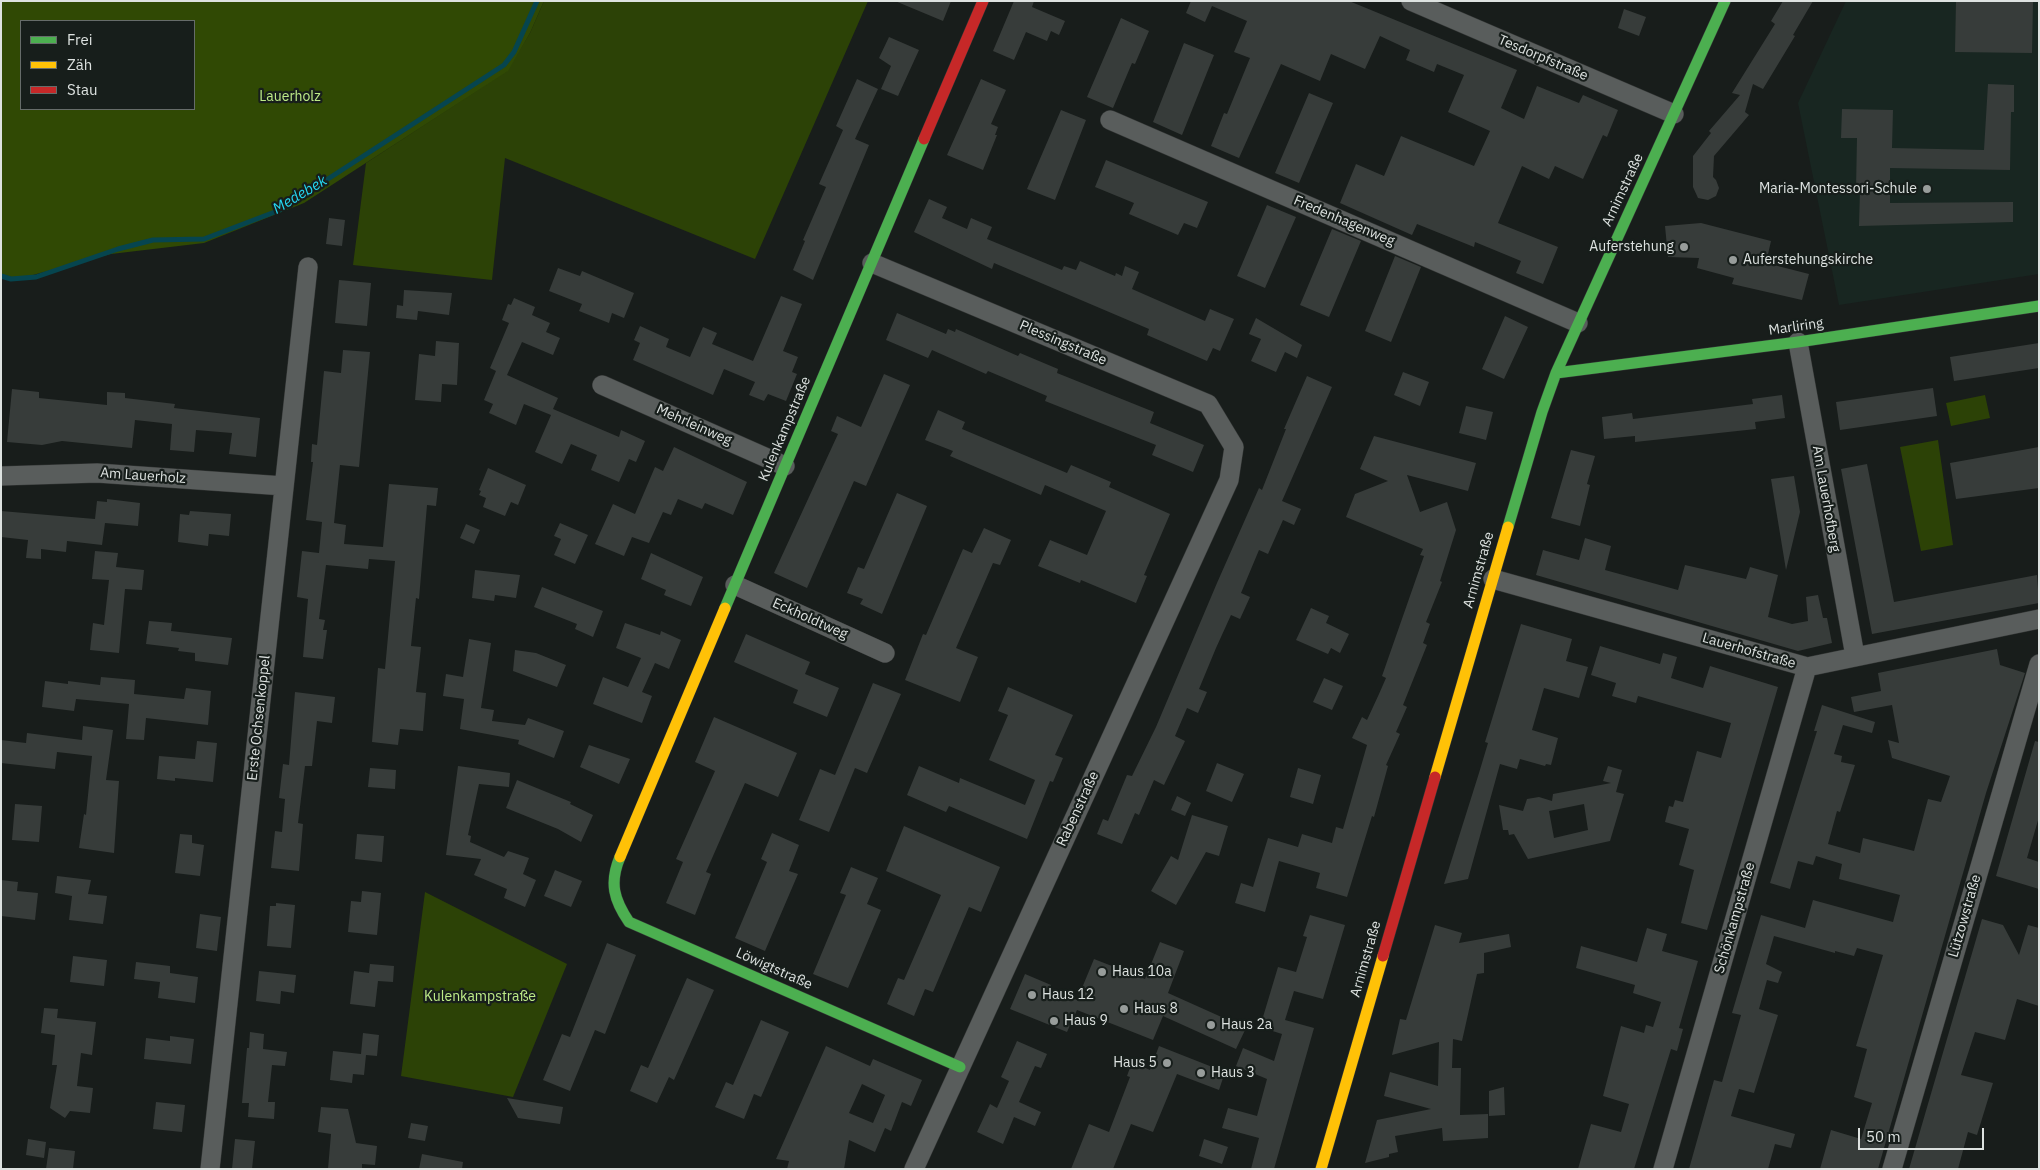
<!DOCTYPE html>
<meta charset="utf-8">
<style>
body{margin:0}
#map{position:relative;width:2040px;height:1170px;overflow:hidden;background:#181d1b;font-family:"IBM Plex Sans",sans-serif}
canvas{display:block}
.frame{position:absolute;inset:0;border:2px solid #dde2e0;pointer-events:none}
.legend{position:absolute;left:20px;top:20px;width:175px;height:90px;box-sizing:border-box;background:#171e1b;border:1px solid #666c6a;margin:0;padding:6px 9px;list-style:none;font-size:15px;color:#dde2e0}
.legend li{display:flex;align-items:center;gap:10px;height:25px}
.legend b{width:25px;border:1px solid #666c6a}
.scale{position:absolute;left:1858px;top:1128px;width:126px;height:22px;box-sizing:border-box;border:2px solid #dde2e0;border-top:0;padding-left:6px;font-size:15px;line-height:18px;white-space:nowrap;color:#dde2e0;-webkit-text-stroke:4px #171e1b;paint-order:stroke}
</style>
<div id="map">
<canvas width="2040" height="1170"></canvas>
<div class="frame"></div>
<ul class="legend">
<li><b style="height:6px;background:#4caf50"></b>Frei</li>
<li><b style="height:6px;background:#ffc107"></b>Zäh</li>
<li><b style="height:6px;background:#c62828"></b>Stau</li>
</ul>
<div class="scale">50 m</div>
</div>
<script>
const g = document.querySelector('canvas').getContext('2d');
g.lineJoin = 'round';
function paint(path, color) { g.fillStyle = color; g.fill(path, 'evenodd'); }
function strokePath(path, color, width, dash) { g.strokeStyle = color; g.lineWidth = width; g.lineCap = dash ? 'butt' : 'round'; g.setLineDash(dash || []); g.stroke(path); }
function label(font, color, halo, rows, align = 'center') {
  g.font = font + ' "IBM Plex Sans",sans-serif'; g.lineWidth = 4.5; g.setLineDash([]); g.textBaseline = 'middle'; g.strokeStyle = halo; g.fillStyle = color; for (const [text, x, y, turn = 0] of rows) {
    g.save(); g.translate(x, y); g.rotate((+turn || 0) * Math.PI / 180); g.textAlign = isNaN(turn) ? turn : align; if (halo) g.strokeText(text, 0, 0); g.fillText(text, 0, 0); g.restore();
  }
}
const built = new Path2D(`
 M1846,1h193v273l-200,31 -41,-202z`);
const green = new Path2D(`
 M544,1h324l-113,258 -250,-101 -13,122 -139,-15 13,-102 141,-92 23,-38z
 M1985,395l5,23 -39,8 -5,-23z
 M1938,440l15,105 -32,6 -21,-104z
 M425,892l142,72 -54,133 -112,-21z`);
const forest = new Path2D(`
 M1,1h543l-14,32 -22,38 -204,132 -100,40 -93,11 -93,25 -17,-5zM21,21h173v88h-173z`);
const stream = new Path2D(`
 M1,276l10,3 25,-2 82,-28 35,-9 51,-1 76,-29 224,-145 10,-13 23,-51`);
const building = new Path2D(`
 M895,1h56l-8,20z
 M1014,1h20l-2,6 33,14 -6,14 -8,-4 -4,10 -21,-9 -12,28 -21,-9z
 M1191,1h158l168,69 -16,38 23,11 13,-33 42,17 4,-8 35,15 -11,27 -4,-2 -20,44 -28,-13 -6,13 -27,-13 -24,57 60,24 -15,37 -27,-11 5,-12 -46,-19 -1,5 -57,-23 -5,11 -72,-32 16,-39 28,12 17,-40 73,30 16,-35 -42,-19 16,-37 -27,-11 -3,8 -28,-12 4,-10 -30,-14 -15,33 -34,-15 -11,27 -39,-17 -42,94 -28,-12 13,-33 3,1 23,-56 -16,-6 13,-31 -35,-15 -7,16 -19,-9z
 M1783,1h30l-20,34 2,1 -32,53 -10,-5 -8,28 4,3 -35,41 -1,21 3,3 3,8 -3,8 -8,4 -10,-2 -5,-11v-31l18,-23 -2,-2 31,-36 -8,-2 43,-69 -4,-3z
 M1956,1h77l-1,52 -77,-1z
 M1624,9l22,8 -7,19 -21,-8z
 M1121,18l28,13 -14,33 -3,-1 -19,45 -26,-11z
 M889,37l30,13 -21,46 -17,-7 10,-23 -12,-8z
 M1184,43l30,12 -32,80 -29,-13z
 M857,79l21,10 -23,50 14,6 -56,135 -20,-10 12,-29 -2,-1 23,-53 -7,-3 24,-54 -7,-4z
 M981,79l25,11 -15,34 7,3 -3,8h2l-14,35 -36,-15z
 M1988,84l26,1v27h-3l-1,58 -120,-2v35l123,-1v20l-154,4 1,-36h-4l1,-52h-16l1,-29 51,1 -1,38 92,2z
 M1309,93l24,10 -34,80 -24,-10z
 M1061,110l25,10 -31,80 -28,-11z
 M1106,160l102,42 -11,26 -13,-5 -6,12 -49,-21 5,-11 -39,-16z
 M929,199l18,8 -5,11 25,11 4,-11 21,9 -5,12 75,31 2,-4 12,4 4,-9 35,15 1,-3 6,3 3,-10 14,6 -7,17 73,32 5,-12 24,10 -14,32 -7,-3 -6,13 -60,-26 2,-6 -155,-66 -2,6 -78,-37z
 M1267,205l29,12 -31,71 -28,-12z
 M329,218l16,2 -3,26 -16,-2z
 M1701,223l70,18 -5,22 43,11 -7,26 -70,-16 2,-6 -37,-10 2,-10 -31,-1 -3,-31z
 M1332,229l29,12 -32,76 -29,-12z
 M1395,256l26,11 -30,75 -26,-11z
 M558,268l22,8 2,-5 52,22 -10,25 -12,-5 -3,10 -30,-12 3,-7 -33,-13z
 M339,280l32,3 -4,43 -32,-3z
 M404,290l48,3 -3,22 -31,-4 -1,9 -21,-2 1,-13 6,1z
 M781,296l21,8 -19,47 15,6 -6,15 5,2 -11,27 -18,-7 -4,7 -15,-6 6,-13 -31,-13 -11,26 -80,-35 7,-17 -6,-3 6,-14 29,13 -3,8 24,10 13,-30 14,6 -5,11 41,17z
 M514,298l21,9 -3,8 18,8 -4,9 14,6 -7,17 -31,-13 -15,33 51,23 -5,11 66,28 2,-7 24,11 -9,21 -7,-3 -10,23 -28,-12 6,-15 -26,-11 -9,20 -27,-12 16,-37 -27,-11 -8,21 -27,-12 4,-9 -9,-4 12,-29 -6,-3 19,-45 -7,-3 6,-16 3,1z
 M897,313l49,21 2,-5 7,3 1,-3 62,27 2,-3 38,16 -1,4 97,39 -4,11 54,22 -11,27 -41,-17 4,-10 -111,-44 2,-5 -59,-25 -2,3 -54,-24 -4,8 -42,-18z
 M1505,316l23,11 -24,52 -22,-10z
 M1256,318l46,27 -5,13 -12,-6 -9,20 -25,-11 10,-22 -12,-5z
 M436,341l23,2 -2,42 -15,-1 -1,18 -26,-2 4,-46 16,2z
 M2039,343v25l-85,13 -4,-24z
 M343,350l27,2 -11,115 -19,-2 -6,58 12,2 -2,19 39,3 6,-63 49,4 -2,18 -9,-1 -8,94 -3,-1 -5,48 10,1 -5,45 10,1 -3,38 -23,-2 -2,16 -26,-3 6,-74 7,1 10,-108 -26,-2 -1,10 -42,-4 -7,54 6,1 -2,10h4l-4,29 -20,-2 5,-58 -11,-2 5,-46 17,2 3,-31 -16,-2 7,-58h-2l1,-18 5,1 7,-74 17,2z
 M1403,372l26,10 -9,24 -26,-11z
 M884,374l26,11 -44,101 -12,-5 -47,107 -33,-15 64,-139 -7,-3 6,-15 24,11z
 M1307,376l25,11 -50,114 19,8 -7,16 -11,-5 -15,34 -9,-4 -18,43 9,4 -10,22 -9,-4 -15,33 -17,41 8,3 -9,21 -11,-5 -12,28 10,5 -21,44 -10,-5 -15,35 -4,-2 -13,31 -25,-10 6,-15 5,2 19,-46 5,1 24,-49 61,-144 42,-95 3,2 24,-61h-2z
 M1933,388l4,28 -97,14 -4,-28z
 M12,389l27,3v6l68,7v-13l18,1v5l50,6 -1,4 86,10 -4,39 -27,-3 3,-21 -36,-3 -2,22 -24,-2 2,-26 -37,-4 -3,28 -70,-7 -20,4 -35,-3z
 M1782,395l3,23 -30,4 1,7 -121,13v-6l-31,3 -2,-22 30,-4 1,6 120,-15 -1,-5z
 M1466,406l27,6 -7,28 -27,-7z
 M938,410l27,12 -3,7 105,44 4,-8 40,17 -2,5 61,27 -26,61 3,1 -11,27 -55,-23 -1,3 -42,-17 12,-26 37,15 19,-44 -61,-26 -4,10 -91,-39 3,-5 -28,-11z
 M1374,436l102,27 -8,28 -61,-16 13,37 27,-10 9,28 -16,51 2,1 -16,40 4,2 -7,19 4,2 -24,60 4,2 -11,25 4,2 -14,31 2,1 -14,51 -2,-1 -25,81 -31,-9 4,-15 -41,-12 -14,51 -30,-9 6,-20 12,4 15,-49 30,9 4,-13 30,9 4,-16 7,2 24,-84 -15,-7 10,-21 5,3 12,-26 7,-16 -4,-2 42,-120 -4,-1 3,-6 -77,-32 9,-23 33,-13 -28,-12z
 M674,447l73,35 -14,33 -28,-12 -3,6 -24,-10 -7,16 -8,-3 -14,31 -17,-6 -8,19 -29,-12 18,-40 22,10 20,-47 8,4z
 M2039,447v41l-83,11 -6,-36z
 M1571,450l24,6 -8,28 3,1 -10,41 -29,-8z
 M1867,464l27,138 143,-27 2,28 -167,31 -31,-165z
 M488,468l38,17 -8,20 -7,-3 -6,14 -22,-9 3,-9 -7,-3 2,-4 -2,-1z
 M1794,476l6,36 -14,58 -15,-91z
 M897,493l30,13 -45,108 -22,-10 3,-5 -16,-6 11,-26 6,2z
 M107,499l33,4 -2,23 -33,-3 -3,22 -35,-4 -1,11 -25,-3v10l-15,-1 2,-18 -27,-3v-26l94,8 2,-18 10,1z
 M190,511l41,3 -2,22 -20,-2 -1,12 -30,-4 2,-28 9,1z
 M560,523l28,12 -13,29 -21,-9 7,-16 -7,-3z
 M466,524l14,6 -6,14 -14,-6z
 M984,528l27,12 -11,25 -7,-2 -37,85 22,9 -18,45 -55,-22 18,-46 3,1 37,-86 9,4z
 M1585,538l26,8 -6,24 73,20 7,-25 61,14 4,-12 28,8 -10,42 24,7 16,-3 -2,-24 12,-2 5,23h4l5,25 -34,8 -262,-76 7,-25 36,10z
 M95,551l23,2 -2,14 28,3 -2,20 -17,-1 -6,64 -29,-3 3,-27 11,2 5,-45 -17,-1z
 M651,553l52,24 -12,29 -27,-11 2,-5 -25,-11z
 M475,570l45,5 -4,23 -21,-3 -1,6 -22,-3z
 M542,587l61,24 -10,26 -18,-8 2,-5 -43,-17z
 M1311,608l18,8 -3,7 23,11 -9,19 -9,-5 -3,6 -32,-14z
 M149,621l23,2 -1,8 61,7 -4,27 -33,-4v-8l-17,-2 1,-3 -33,-4z
 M625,623l35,12 1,-4 20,9 -12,29 -14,-6 -13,29 10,4 -10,27 -49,-19 10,-27 25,10 13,-29 -25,-10z
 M1521,624l51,15 -6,22 22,6 -9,31 -35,-10 -12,42 26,8 -7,27 -5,-1 -1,2 -25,-7 -3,10 -17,-5 -32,115 -24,5 35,-111 9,-30 -3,-1z
 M746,634l64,28 -5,12 34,14 -12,29 -34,-14 5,-13 -64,-28z
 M469,639l22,4 -10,65 13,2 -2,11 33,4 3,-7 36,13 -10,27 -36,-14 1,-4 -59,-11 4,-30 -21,-3 3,-22 17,3z
 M1600,646l60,18 3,-11 14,4 -6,21 32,10 7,-22 68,21 -71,243 -26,-7 13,-53 -15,-5 10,-36 -24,-7 4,-16 4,1 2,-7 8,2 14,-51 24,7 10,-35 -93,-27 -2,7 -24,-7 4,-13 -25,-8z
 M1997,649l3,16 25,8 -39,120 -108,376h-58l11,-39 30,9 11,-36 -18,-6 13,-48 -11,-3 27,-91 -26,-7 -3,8 -19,-5v2l-61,-17 -8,28 16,8 -4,11 -11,-3 -8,29 19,6 -24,78 -15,-4 -8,27 64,18 -4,14 -16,-4 -7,25h-79l25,-89 8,2 19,-67 -9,-2 29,-98 44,13 8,-28 80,22 7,-27 -61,-16 3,-15 -26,-8 -3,9 -15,-4 -8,28 -20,-6 47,-152h-3l8,-26 53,17 -3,11 -29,-8 -9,29 8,2 -1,6 14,3 -15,47 -3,-1 -9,33 32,9 3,-15 51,13 14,-52 13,3 9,-26 -58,-18 -4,-18 11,3 -7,-38 -38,7 -3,-15 30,-6 -3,-18z
 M515,650l21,3 30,12 -9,22 -44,-16z
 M101,677l34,3 -1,14 50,5 2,-11 25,3 -3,34 -62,-7 -2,22 -18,-1 3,-35 -53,-5 -2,12 -32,-4 3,-26 23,3v-3l32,4z
 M1324,678l19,8 -11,24 -19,-8z
 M873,683l28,11 -34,79 -12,-5 -26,64 -30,-12 21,-51 15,6z
 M1008,687l65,28 -18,40 8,3 -10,24 -3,-1 -23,58 -78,-33 -3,6 -39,-17 12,-29 40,17 1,-5 65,27 10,-25 -46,-20 19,-45 -10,-4z
 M295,692l40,5 -3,26 -15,-2 -5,45h-7l-7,57 5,1 -4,47 -28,-3 4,-37 7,1 3,-33 -6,-1 4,-34 6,1z
 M714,717l83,36 -19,44 -33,-14 -39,89 5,2 -16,41 -29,-12 17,-41 -7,-3 39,-88 -20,-9z
 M83,726l30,4 -7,50 13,1 -5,72 -35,-5 5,-34 2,1 6,-59 -35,-4 -2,17 -54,-6v-23l25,3 1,-10 55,7z
 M197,741l20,2 -4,39 -38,-4v3l-18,-2 2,-23 36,3z
 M2035,741l4,1v75l-12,41 12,4v27l-43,-13z
 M589,745l41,14 -11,25 -39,-17z
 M1217,763l27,11 -12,28 -26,-11z
 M458,766l52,7 -1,14 -30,-3 -11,51 3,1 -1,6 34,15 4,-6 21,7 -6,16 13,6 -11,27 -21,-9 3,-9 -33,-14 7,-16 -35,-4z
 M1608,766l14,4 -6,22 8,2 -14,47 -82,18 -14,-25 -5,1 -1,-5h-5l-4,-25 24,6 4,-12 12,-2 13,4 1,-7 58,-11 -8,-2zM1584,804l4,26 -34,8 -5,-27z
 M370,768l26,2 -1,19 -27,-2z
 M1298,768l23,7 -8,29 -23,-7z
 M517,780l54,22 -1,2 23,11 -12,27 -23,-13 -52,-21z
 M1177,796l14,7 -6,13 -14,-6z
 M15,804l27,2 -3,36 -27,-2z
 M1192,815l36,11 -9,30 -13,-4 -30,53 -25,-14 20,-35 7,4z
 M904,826l96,41 -19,45 -12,-5 -36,85 -8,-3 -11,27 -27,-12 11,-26 6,2 37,-85 -55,-24z
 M772,833l27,12 -10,26 9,3 -33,77 -30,-13 32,-76 -6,-3z
 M180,834l12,1v8l12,2 -4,31 -25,-3z
 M357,834l27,2 -2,26 -27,-3z
 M851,867l27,11 -11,26 14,6 -33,78 -35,-14 33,-79 -6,-2z
 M555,870l27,11 -11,26 -27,-11z
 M57,876l34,4 -3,14 19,2 -4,28 -34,-4 3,-24 -17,-3z
 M1,880l17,2 -1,9 21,2 -3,27 -34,-4z
 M362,891l19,2 -4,42 -29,-3 3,-31 10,1z
 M276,903l19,2 -4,43 -24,-2 3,-40h6z
 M200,914l21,3 -4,34 -21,-3z
 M1310,915l35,10 -22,74 -29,-8 -9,29 29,8 -40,141h-23l8,-31 -37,-10 6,-20 29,8 10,-37 -31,-13 7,-18 31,13 8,-27 -22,-7 18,-60 18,5 11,-35 -4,-1z
 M1982,919l21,6 16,30 9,-30 11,3v78l-22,-7 -12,41 -30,-8 -14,43 32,8 -16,52 -9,-3 -10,37h-49z
 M1435,925l27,8 -3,10 50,-9 2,13 -27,6v20l-7,1 -15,67 -9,-2 -1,29h9l-1,47 28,-1v24l-45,3 -1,-13 -47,8 3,16 -9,2v3l-24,6 12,-43 54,-11 -47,-13 6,-24 48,14 1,-44 -47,13 8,-36 6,1z
 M1647,928l20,6 -5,17 36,10 -19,67 4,1 -6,22 -6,-2 -37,120h-56l13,-45 30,8 8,-28 -26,-8 18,-70 23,7 2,-8 7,2 8,-25 -28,-9 2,-8 -59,-17 5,-22 56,16z
 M1160,942l24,9 -16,42 78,35 -10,21 -73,-33 -10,24 -76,-30 -10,22 -57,-23 15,-35 26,11 -1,3 27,12 17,-41 51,20z
 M607,943l29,12 -31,79 -10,-4 -25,61 -27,-11 19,-46 8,3z
 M73,956l34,4 -3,26 -34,-4z
 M136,962l34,4v7l28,4 -3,26 -37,-5 2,-16 -26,-3z
 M370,964l24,2 -1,16 -15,-1 -3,26 -25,-3 4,-33 15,2z
 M259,971l37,4 -2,18 -13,-2 -1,13 -24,-3z
 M687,978l27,12 -40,90 -5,-3 -12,26 -27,-12 11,-26 7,3z
 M44,1008l14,1 -1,9 39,4 -4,33 -11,-2 -4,33 16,2 -3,25 -20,-2 -5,7 -15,-10 7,-43h-5l3,-30 -14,-2z
 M761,1020l28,12 -28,65 -7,-3 -10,25 -29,-12 11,-25 7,3z
 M250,1032l14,2 -1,15 24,3 -2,14 -13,-1 -4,37h7l-1,17 -26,-2 1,-14h-7l5,-55h2z
 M363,1033l16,2 -2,21 -11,-1 -2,20 -11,-1 -1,9 -22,-3 3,-29 28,3z
 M170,1036l24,3 -3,25 -47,-5 2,-21 24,3z
 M1017,1041l30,13 -6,14 -6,-2 -16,36 22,10 -6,14 -21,-9 -11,27 -26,-12 13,-28 7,4 12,-27 -8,-4z
 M826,1046l44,20 3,-7 49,21 -11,26 -9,-4 -11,29 -6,-3 -10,24 -26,-12 -5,29h-57l2,-8 -13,-2zM862,1084l23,11 -12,28 -24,-10z
 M1159,1046l66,26 -6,18 -42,-16 -24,58 -22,-8 -18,45h-42l18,-45 20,8 21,-55 -3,-1 5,-14 18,8z
 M1504,1087l1,28 -16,1v-25z
 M507,1098l56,9 -3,17 -42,-6z
 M156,1102l29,3 -3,27 -29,-3z
 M321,1107l27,2 8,34 21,3 -2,19 -13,-1v5h-34l3,-35 -13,-2z
 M411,1123l17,3 -3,15 -17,-3z
 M28,1139l18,3 -2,16 -18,-3z
 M235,1139l20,2 -3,28h-20z
 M1204,1139l24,8 -6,17 -23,-8z
 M49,1148l26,3 -2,18h-27z
 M422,1154l41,8 -1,7h-43z`);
const street = new Path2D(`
 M1411,1l263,113
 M1110,120l468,203
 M872,263l336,141 26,43 -5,33 -315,689
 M1798,342l57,314
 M602,385l183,81
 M1,476l96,-3 187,13
 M1493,579l314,88 232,-48
 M735,585l150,68
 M210,1169l98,-902
 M1663,1169l144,-502
 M1892,1169l147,-505`);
const fast = new Path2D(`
 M1556,373l242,-31 241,-36
 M1508,527l34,-115 14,-39 169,-372
 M725,608l199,-469
 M620,857c-11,26 -6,43 9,65l331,145`);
const slow = new Path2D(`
 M1435,777l73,-250
 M620,857l105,-249
 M1321,1169l62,-213`);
const jam = new Path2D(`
 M924,139l59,-138
 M1383,956l52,-179`);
const markers = [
 [1927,189,5,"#989d9b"],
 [1684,247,5,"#989d9b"],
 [1733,260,5,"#989d9b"],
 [1102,972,5,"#989d9b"],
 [1032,995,5,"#989d9b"],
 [1124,1009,5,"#989d9b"],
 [1054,1021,5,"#989d9b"],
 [1211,1025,5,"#989d9b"],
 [1167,1063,5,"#989d9b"],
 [1201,1073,5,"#989d9b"]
];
const streetNames = [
 ["Tesdorpfstraße",1543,58,23],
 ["Arnimstraße",1623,190,-65],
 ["Fredenhagenweg",1344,221,23],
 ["Marliring",1796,327,-8],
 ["Plessingstraße",1063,343,23],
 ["Mehrleinweg",694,425,24],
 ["Kulenkampstraße",785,429,-67],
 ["Am Lauerholz",143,476,4],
 ["Am Lauerhofberg",1826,499,80],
 ["Arnimstraße",1479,570,-74],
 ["Eckholdtweg",810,619,24],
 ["Lauerhofstraße",1749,651,16],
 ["Erste Ochsenkoppel",259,718,-84],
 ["Rabenstraße",1078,809,-65],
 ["Lützowstraße",1965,916,-74],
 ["Schönkampstraße",1735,918,-74],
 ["Arnimstraße",1366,959,-74],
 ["Löwigtstraße",774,969,24]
];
const parkNames = [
 ["Lauerholz",290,97],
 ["Kulenkampstraße",480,997]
];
const poiNames = [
 ["Maria-Montessori-Schule",1917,189,"right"],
 ["Auferstehung",1674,247,"right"],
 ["Auferstehungskirche",1743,260],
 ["Haus 10a",1112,972],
 ["Haus 12",1042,995],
 ["Haus 8",1134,1009],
 ["Haus 9",1064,1021],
 ["Haus 2a",1221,1025],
 ["Haus 5",1157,1063,"right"],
 ["Haus 3",1211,1073]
];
const waterNames = [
 ["Medebek",300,195,-31]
];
paint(built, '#182621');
paint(green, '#2c4206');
paint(forest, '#304904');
strokePath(stream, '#06454f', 5);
paint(building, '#373c3a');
strokePath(street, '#333635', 20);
strokePath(fast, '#333635', 12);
strokePath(slow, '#333635', 12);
strokePath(jam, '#333635', 12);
strokePath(street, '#595d5c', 19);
strokePath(fast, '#4caf50', 11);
strokePath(slow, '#ffc107', 11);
strokePath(jam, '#c62828', 11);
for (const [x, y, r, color] of markers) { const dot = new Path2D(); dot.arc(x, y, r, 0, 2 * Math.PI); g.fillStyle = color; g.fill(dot); strokePath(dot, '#171e1b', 2); }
label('14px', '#dde2e0', '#171e1b', streetNames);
label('14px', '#beeb88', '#171e1b', parkNames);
label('14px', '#dde2e0', '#171e1b', poiNames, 'left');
label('italic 15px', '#25d7f2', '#171e1b', waterNames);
</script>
